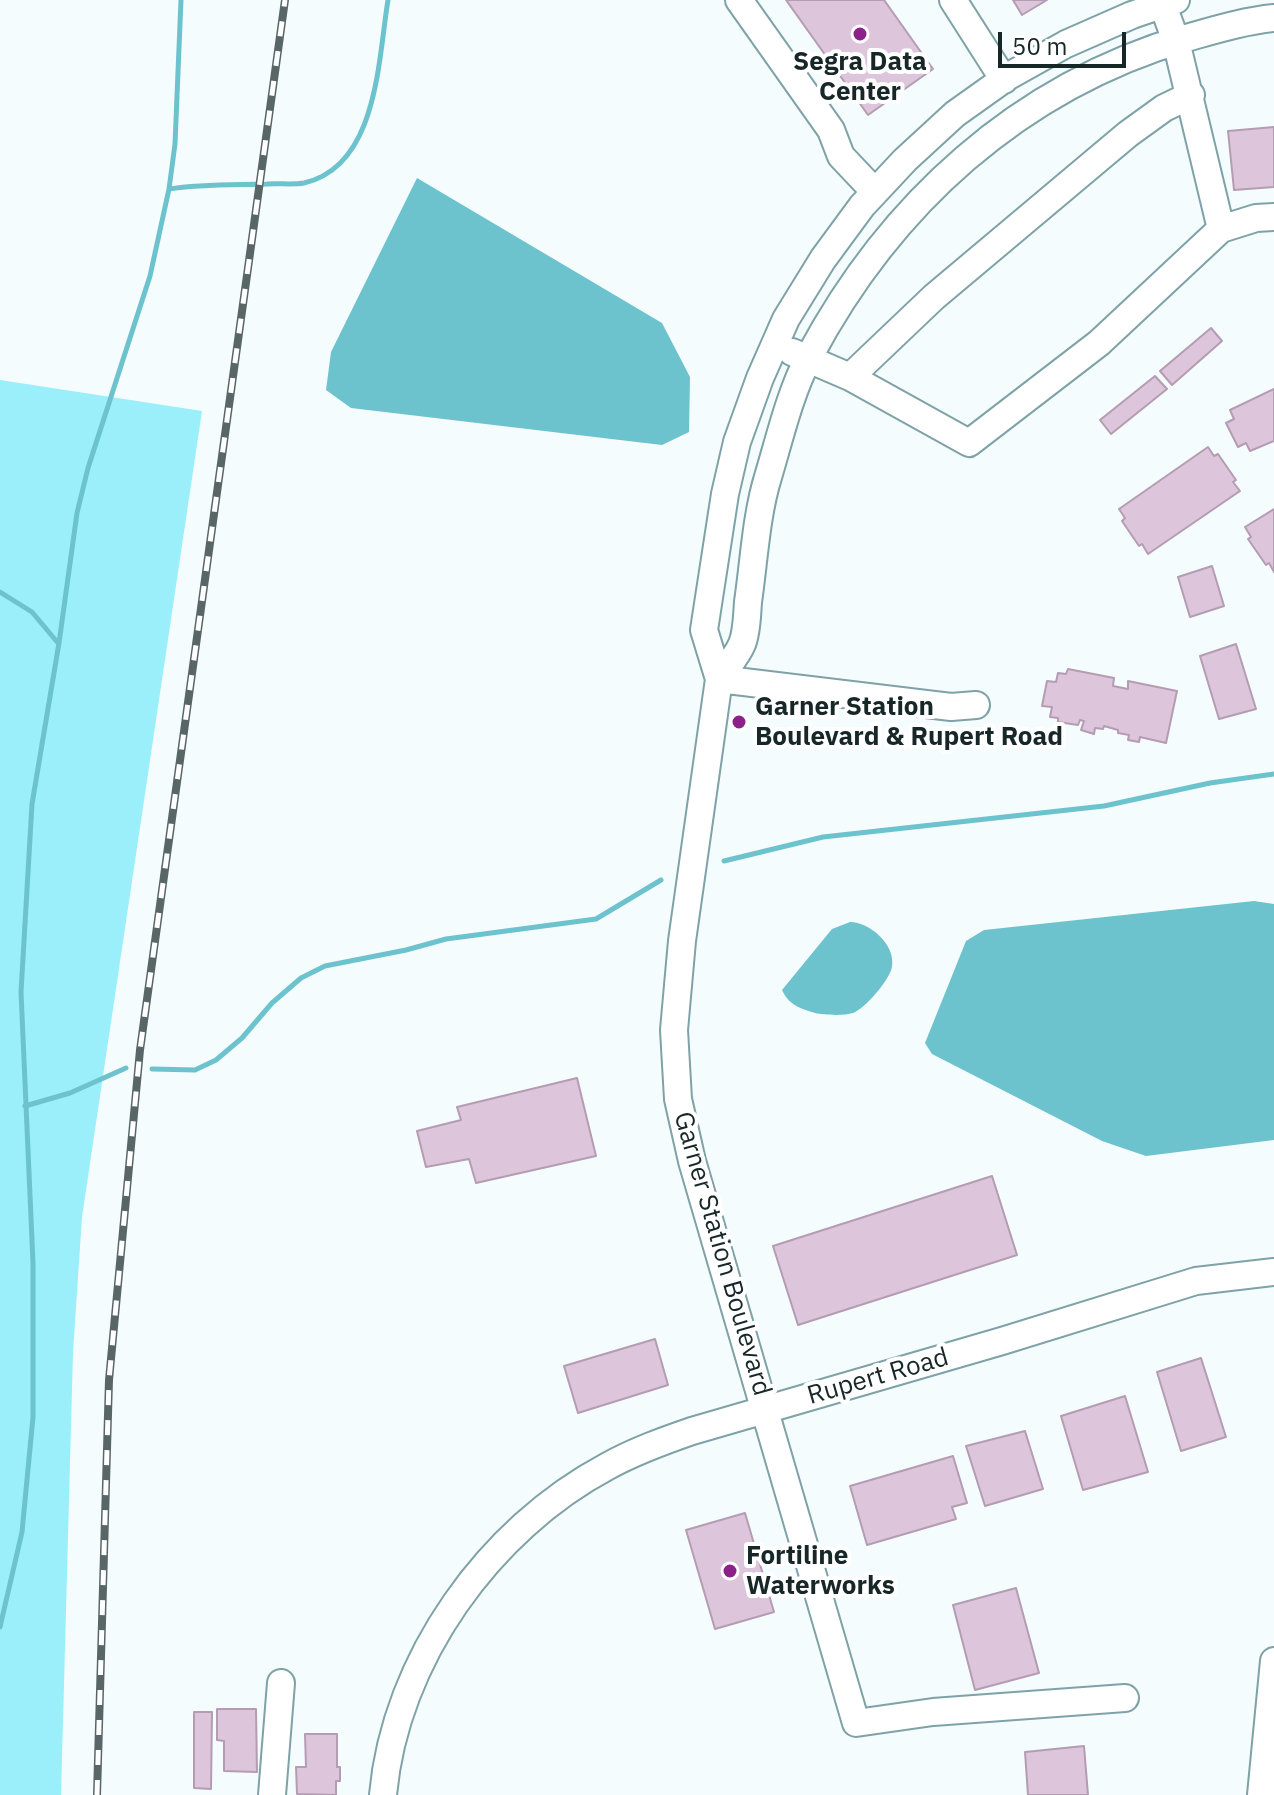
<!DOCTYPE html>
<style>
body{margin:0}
#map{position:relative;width:1274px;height:1795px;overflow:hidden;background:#f5fcfd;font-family:"IBM Plex Sans",sans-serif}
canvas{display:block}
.scale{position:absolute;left:998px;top:32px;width:128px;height:36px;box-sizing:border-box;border:4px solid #172627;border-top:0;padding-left:10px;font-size:24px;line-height:28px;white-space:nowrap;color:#172627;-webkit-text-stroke:6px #fff;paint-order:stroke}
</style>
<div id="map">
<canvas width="1274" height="1795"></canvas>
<div class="scale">50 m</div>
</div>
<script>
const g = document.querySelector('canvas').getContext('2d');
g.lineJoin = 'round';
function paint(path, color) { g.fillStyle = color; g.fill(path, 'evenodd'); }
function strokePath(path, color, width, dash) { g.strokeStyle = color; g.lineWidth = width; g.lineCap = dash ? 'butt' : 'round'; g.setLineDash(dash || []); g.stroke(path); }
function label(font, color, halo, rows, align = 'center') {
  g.font = font + ' "IBM Plex Sans",sans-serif'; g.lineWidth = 8; g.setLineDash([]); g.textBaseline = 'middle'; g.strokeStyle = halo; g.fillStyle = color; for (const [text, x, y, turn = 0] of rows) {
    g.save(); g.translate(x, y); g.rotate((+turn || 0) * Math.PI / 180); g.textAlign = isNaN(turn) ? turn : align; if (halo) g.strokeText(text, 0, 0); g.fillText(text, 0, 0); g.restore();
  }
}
const green = new Path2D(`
 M0,380l202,31 -120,806 -9,135 -12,443h-61z`);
const water = new Path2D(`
 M417,178l245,145 28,54 -1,55 -27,13 -311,-37 -25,-18 5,-38z
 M1254,901l20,3v236l-128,16 -44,-15 -170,-87 -7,-11 41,-102 18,-11z
 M850,922c19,0 46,22 42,45 -2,12 -27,42 -39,46 -9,3 -29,2 -38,0 -16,-5 -26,-8 -33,-23l50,-61z`);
const stream = new Path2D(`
 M169,189c32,-5 65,-4 98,-5 11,-1 25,1 37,-1 74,-17 74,-123 84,-183
 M0,592l32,20 26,31
 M724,861l99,-24 281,-31 106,-23 64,-9
 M152,1069l43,1 21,-10 26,-22 30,-35 29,-25 24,-12 81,-16 40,-11 150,-20 65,-39
 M25,1106l45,-13 56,-25
 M0,1627l22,-95 11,-115v-154l-12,-271 11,-188 27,-161 18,-130 11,-45 62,-192 19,-87 6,-45 6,-144`);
const building = new Path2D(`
 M786,0h98l49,69 -65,46z
 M1013,0h34l-25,15z
 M1274,127v60l-40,3 -6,-59z
 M1211,328l11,13 -50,44 -12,-14z
 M1155,376l12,13 -56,45 -11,-14z
 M1274,389v52l-24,10 -4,-8 -8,4 -12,-24 8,-4 -4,-9z
 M1208,447l6,9 4,-2 18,26 -3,2 7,9 -92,63 -6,-10 -3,2 -17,-25 3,-3 -6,-9z
 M1274,509v63l-5,-9 -3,2 -18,-26 3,-2 -6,-10z
 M1212,566l12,40 -34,11 -12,-40z
 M1236,644l20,65 -37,10 -19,-63z
 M1068,669l46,9 -1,8 15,3v-8l49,10 -11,52 -26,-6 -1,5 -11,-2 1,-5 -11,-2v-3l-14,-4 -1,3 -8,-1 -1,6 -13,-4 3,-9 -4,-1 -2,5 -20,-3v-4l-8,-1 2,-10 -10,-1 5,-25 9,1 2,-9 8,1z
 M577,1078l19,78 -120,27 -7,-24 -43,8 -9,-36 44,-11 -4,-13z
 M992,1176l25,79 -219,70 -25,-79z
 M655,1339l13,46 -90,28 -14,-47z
 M1201,1358l25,79 -45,14 -24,-79z
 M1125,1396l23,76 -65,18 -22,-74z
 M1025,1431l18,58 -58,17 -19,-60z
 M953,1456l14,47 -15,4 4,12 -89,26 -17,-59z
 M745,1513l29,99 -59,17 -29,-99z
 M1016,1588l23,85 -64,17 -22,-85z
 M217,1709h39l1,63 -33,-1v-30l-7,-1z
 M194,1712h18l-1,77 -17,-1z
 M305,1734h32v33h3v14h-4v14l-39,-1 -1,-27h10z
 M1084,1746l4,49h-60l-3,-43z`);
const minor = new Path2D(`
 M739,0l92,130 10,26 34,36
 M953,0l51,80
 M1161,0l15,41 45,188 35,-11 18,-1
 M792,352l58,25 119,66 130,-100 122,-114
 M850,377l84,-80 194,-163 36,-26 27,-13
 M719,679c7,-11 18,-23 23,-35 5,-12 5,-29 6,-42 6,-41 8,-86 20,-125 12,-40 22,-84 41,-120 81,-153 210,-270 377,-319 29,-8 58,-17 88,-20
 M719,679l232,28 25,-2
 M1125,1698l-192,14 -77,11 -164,-562 -14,-62 -4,-69 8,-89 37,-262 -15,-49 21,-136 12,-52 23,-64 26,-59 37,-60 39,-53 43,-46 50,-46 52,-37 59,-33 66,-29 44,-15
 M272,1795l9,-112
 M383,1795c12,-135 106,-266 225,-329 27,-15 55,-25 84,-35l310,-90 194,-60 78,-9
 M1261,1795l13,-134`);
const rail = new Path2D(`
 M97,1795l12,-415 31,-330 145,-1050`);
const markers = [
 [860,34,8,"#8a2289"],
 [739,722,8,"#8a2289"],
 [730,1571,8,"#8a2289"]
];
const poiNames = [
 ["Segra Data",860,62,"center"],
 ["Center",860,92,"center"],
 ["Garner Station",755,707],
 ["Boulevard & Rupert Road",755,737],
 ["Fortiline",746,1556],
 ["Waterworks",746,1586]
];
const streetNames = [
 ["Garner Station Boulevard",722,1254,74],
 ["Rupert Road",878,1377,-16]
];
paint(green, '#9aeffa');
paint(water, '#6cc3ce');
strokePath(stream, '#6cc3ce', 5);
paint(building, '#ddc5db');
strokePath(building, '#b49cb2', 2);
strokePath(minor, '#7ea2a7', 30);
strokePath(minor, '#fff', 26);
strokePath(rail, '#596667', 8);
strokePath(rail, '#fff', 5, [15]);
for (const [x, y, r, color] of markers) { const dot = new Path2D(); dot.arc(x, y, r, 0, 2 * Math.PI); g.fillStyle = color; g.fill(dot); strokePath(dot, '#fff', 3); }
label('bold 26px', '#172627', '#fff', poiNames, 'left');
label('26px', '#172627', '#fff', streetNames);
</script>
